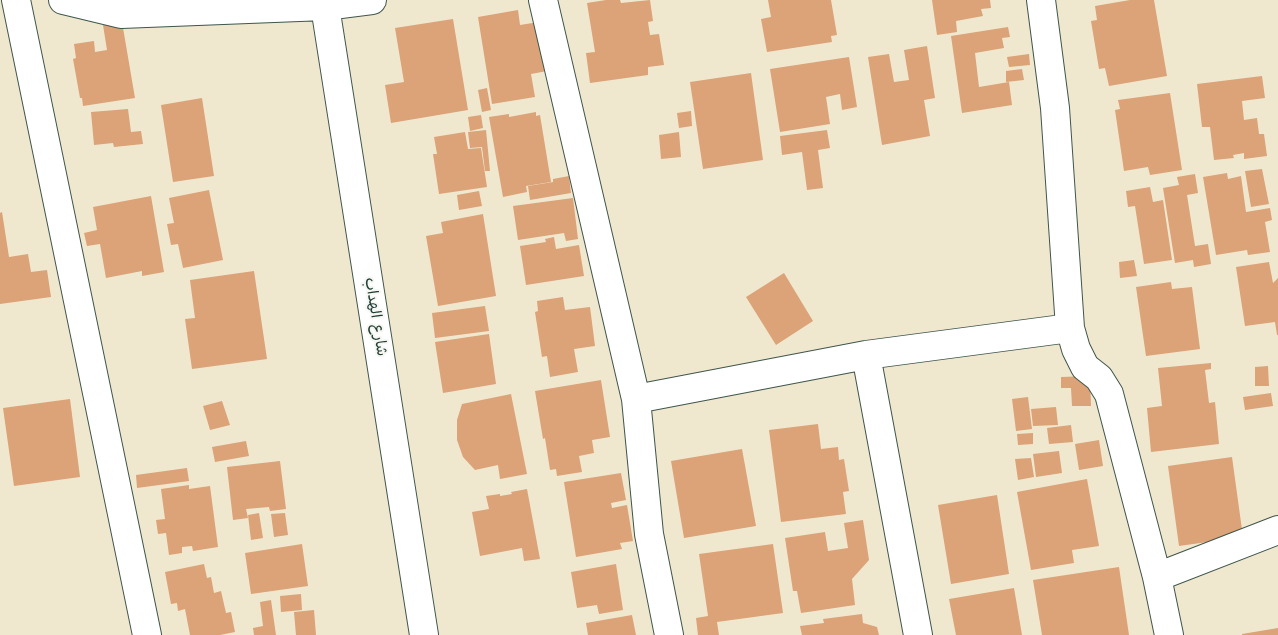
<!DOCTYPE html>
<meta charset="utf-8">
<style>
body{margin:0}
canvas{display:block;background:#f0e7cf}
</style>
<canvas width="1278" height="635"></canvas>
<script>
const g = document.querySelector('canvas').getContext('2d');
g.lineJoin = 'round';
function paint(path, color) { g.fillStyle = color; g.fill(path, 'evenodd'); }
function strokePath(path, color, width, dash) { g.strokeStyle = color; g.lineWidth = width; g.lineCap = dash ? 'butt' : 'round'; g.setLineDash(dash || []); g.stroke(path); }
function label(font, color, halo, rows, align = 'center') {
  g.font = font + ' Kalam,"Playpen Sans Arabic",sans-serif'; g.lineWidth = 4; g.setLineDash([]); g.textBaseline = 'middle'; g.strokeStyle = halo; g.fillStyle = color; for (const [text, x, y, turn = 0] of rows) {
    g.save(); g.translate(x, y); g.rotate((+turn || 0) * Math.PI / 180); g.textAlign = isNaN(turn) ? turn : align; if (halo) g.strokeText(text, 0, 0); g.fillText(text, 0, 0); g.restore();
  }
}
const building = new Path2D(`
 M606,0h14l1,3 29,-3 3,21 -5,1 2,13 9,-1 5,31 -16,2v8l-58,8 -4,-30 9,-1 -8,-49z
 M768,0h63l6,35 -6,1 1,6 -65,10 -6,-33 10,-2z
 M932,0h58l1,8 -10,1 2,7 -27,5 1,11 -20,3z
 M1130,0h24l13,76 -58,10 -4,-18 -6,1 -8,-48 6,-1 -2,-14z
 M518,10l2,15 19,-3 8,49 -16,3 4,23 -43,7 -14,-87z
 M453,19l15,91 -77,13 -6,-38 19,-3 -9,-54z
 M122,22l13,76 -52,8 -1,-8h-2l-7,-39 3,-1 -2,-14 20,-3 1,11 12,-2 -4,-25z
 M1008,27l2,10 -8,1 2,10 -29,5 4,34 30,-5 3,23 -50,8 -11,-77z
 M927,46l8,52 -11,2 6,36 -48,9 -14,-88 21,-3 5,28 15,-2 -5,-30z
 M1029,54l1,11 -21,2 -2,-10z
 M849,57l8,50 -15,3 -2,-16 -14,3 4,27 -50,8 -10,-63z
 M1022,69l2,11 -18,2v-11z
 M751,73l12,87 -60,9 -13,-87z
 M1262,76l3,22 -23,3 2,19 13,-2 2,16h5l3,22 -23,3v-6l-11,2 1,3 -20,2 -4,-33h-8l-5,-43z
 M487,88l4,22 -9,2 -4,-22z
 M1170,93l12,77 -32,5 -2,-8 -24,4 -9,-61 5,-1 -2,-9z
 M202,98l12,78 -41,6 -12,-77z
 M128,109l3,23 10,-1 2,13 -29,3 -1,-4 -19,2 -3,-33z
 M691,111l1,15 -13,2 -2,-15z
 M536,112v4l4,-1 11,67 -25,4 1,6 -24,5 -14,-80 20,-3v3z
 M481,115l2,13 -13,3 -2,-14z
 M486,130l4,41h-5l-3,-24 -12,1 -2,-16z
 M827,130l3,18 -12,2 5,38 -16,2 -5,-38 -20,3 -2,-19z
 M465,132l3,17 13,-1 6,39 -48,7 -6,-40h4l-3,-17z
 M679,132l2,25 -20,2 -2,-24z
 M1262,169l7,35 -18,3 -6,-36z
 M1227,173l1,6 13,-3 5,36 24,-4 2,12 -7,2 5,30 -22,3 -1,-5 -31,5 -13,-78z
 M1195,174l3,19 -11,2 8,51 13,-2 3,20 -17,3 -1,-7 -18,3 -12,-75 16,-3 -2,-8z
 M569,176l2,17 -41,7 -2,-14 25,-4v-3z
 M1150,187l3,15 10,-2 9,60 -28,4 -9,-58 -7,1 -2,-16z
 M209,190l14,70 -40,8 -5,-24 -7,1 -4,-21 7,-1 -5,-25z
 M479,191l3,15 -23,4 -2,-15z
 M151,196l13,76 -22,4v-5l-36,7 -6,-34 -13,2 -3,-13 13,-3 -4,-23z
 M573,198l5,41 -12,2 -2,-8 -46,7 -5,-34z
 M2,212l7,45 19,-3 3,18 16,-2 4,27 -51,7v-91z
 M483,214l13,82 -58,10 -12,-70 17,-3 -2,-11z
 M554,237l2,12 23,-4 5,31 -58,9 -6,-39 26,-4 -1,-3z
 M1134,260l3,16 -17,2 -1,-16z
 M1269,262l4,21 5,-5v57h-1l-2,-13 -30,4 -9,-59z
 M254,271l13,88 -75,10 -7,-50 10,-1 -5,-38z
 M784,273l29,48 -37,24 -30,-48z
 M1171,282l1,7 20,-2 8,62 -54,7 -10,-69z
 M563,297l2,13 25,-3 5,39 -21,3 4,23 -28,5 -3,-21 -5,1 -7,-45 3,-1 -1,-10z
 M485,306l4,25 -54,7 -3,-25z
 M489,334l7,50 -53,9 -8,-51z
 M1211,363v6l-6,1 4,33 6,-1 4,42 -68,8 -4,-44 15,-2 -4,-38z
 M1268,366l1,20h-14v-19z
 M1090,376l1,30h-19l-1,-18h-10v-11z
 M601,380l9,57 -18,3 2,13 -15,3 3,16 -25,4 -1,-7 -6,1 -5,-32 -2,1 -8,-48z
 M1271,393l2,13 -28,4 -2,-13z
 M511,394l16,80 -27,5 -2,-14 -23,5 -12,-13 -6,-17v-20l5,-16z
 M1028,397l4,32 -16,2 -4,-32z
 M70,399l10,78 -66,9 -11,-78z
 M222,401l8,24 -20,5 -7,-24z
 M1056,407l2,18 -25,1 -2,-17z
 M818,424l3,25 17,-2 1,13 5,-1 5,32 -6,1 3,22 -65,8 -12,-92z
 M1071,425l2,17 -24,2 -2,-16z
 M1033,433v11l-15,1 -1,-11z
 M1099,440l4,26 -24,4 -4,-26z
 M246,441l3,15 -34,6 -3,-15z
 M742,449l14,77 -72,12 -13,-77z
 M1059,451l3,22 -26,4 -3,-23z
 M1232,457l11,80 -64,9 -11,-80z
 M1031,458l3,19 -16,3 -3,-21z
 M280,461l6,48 -16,2 -1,-4 -23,2 2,9 -15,2 -6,-53z
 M187,468l2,13 -52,7 -1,-13z
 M621,473l5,27 -15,3 1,5 15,-3 6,36 -13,2 2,6 -46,8 -12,-75z
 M1087,479l12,67 -27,4 2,13 -43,7 -14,-78z
 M189,485v4l21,-3 8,61 -25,4 -1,-5 -10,1v6l-13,2 -3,-22 -8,1 -2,-14 9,-1 -4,-30z
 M527,489l13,70 -16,2 -2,-13 -42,8 -8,-44 17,-3 -3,-13 14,-2v2l12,-2 -1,-2z
 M997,495l12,79 -58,10 -13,-79z
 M259,513l4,25 -12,2 -3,-25z
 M285,513l3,22 -14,2 -3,-23z
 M863,520l6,40 -17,19 3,26 -54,8 -4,-22h-4l-8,-53 40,-6 3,19 20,-3 -4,-25z
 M302,544l6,42 -57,8 -6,-41z
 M773,544l10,69 -66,9 2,13h-21l-2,-17 12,-2 -9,-62z
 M204,564l3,14 4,-1 3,16 7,-2 5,22 5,-1 4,20 -15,3h-30l-5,-26 -7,2 -1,-8 -6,1 -6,-32z
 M616,564l7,46 -24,4 -2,-9 -20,3 -6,-36z
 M1119,567l10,68h-87l-9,-55z
 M1014,588l8,47h-66l-7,-36z
 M301,594l1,16 -21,2 -1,-16z
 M271,600l5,35h-22l-1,-7 10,-2 -3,-24z
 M314,610l2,25h-20l-2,-23z
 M862,614l1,9 14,4 2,8h-77l-2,-9 24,-3 -1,-4z
 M632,615l4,20h-48l-2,-12z
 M1278,628v7h-36v-1z`);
const minor = new Path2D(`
 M16,0l131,635
 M63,0l58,14 204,-8 47,-6
 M324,0l100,635
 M543,0l93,399 13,135 20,101
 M1041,0l14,108 15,220 6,21 9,18 14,11 10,16 48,183 12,58
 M866,355l52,280
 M636,399l230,-44 204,-27
 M1157,577l121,-47`);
const streetNames = [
 ["شارع الهداب",374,317,81]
];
paint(building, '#dba377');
strokePath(minor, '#3e564b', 30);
strokePath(minor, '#fff', 28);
label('15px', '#1f3d34', '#f6f6f2', streetNames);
</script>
